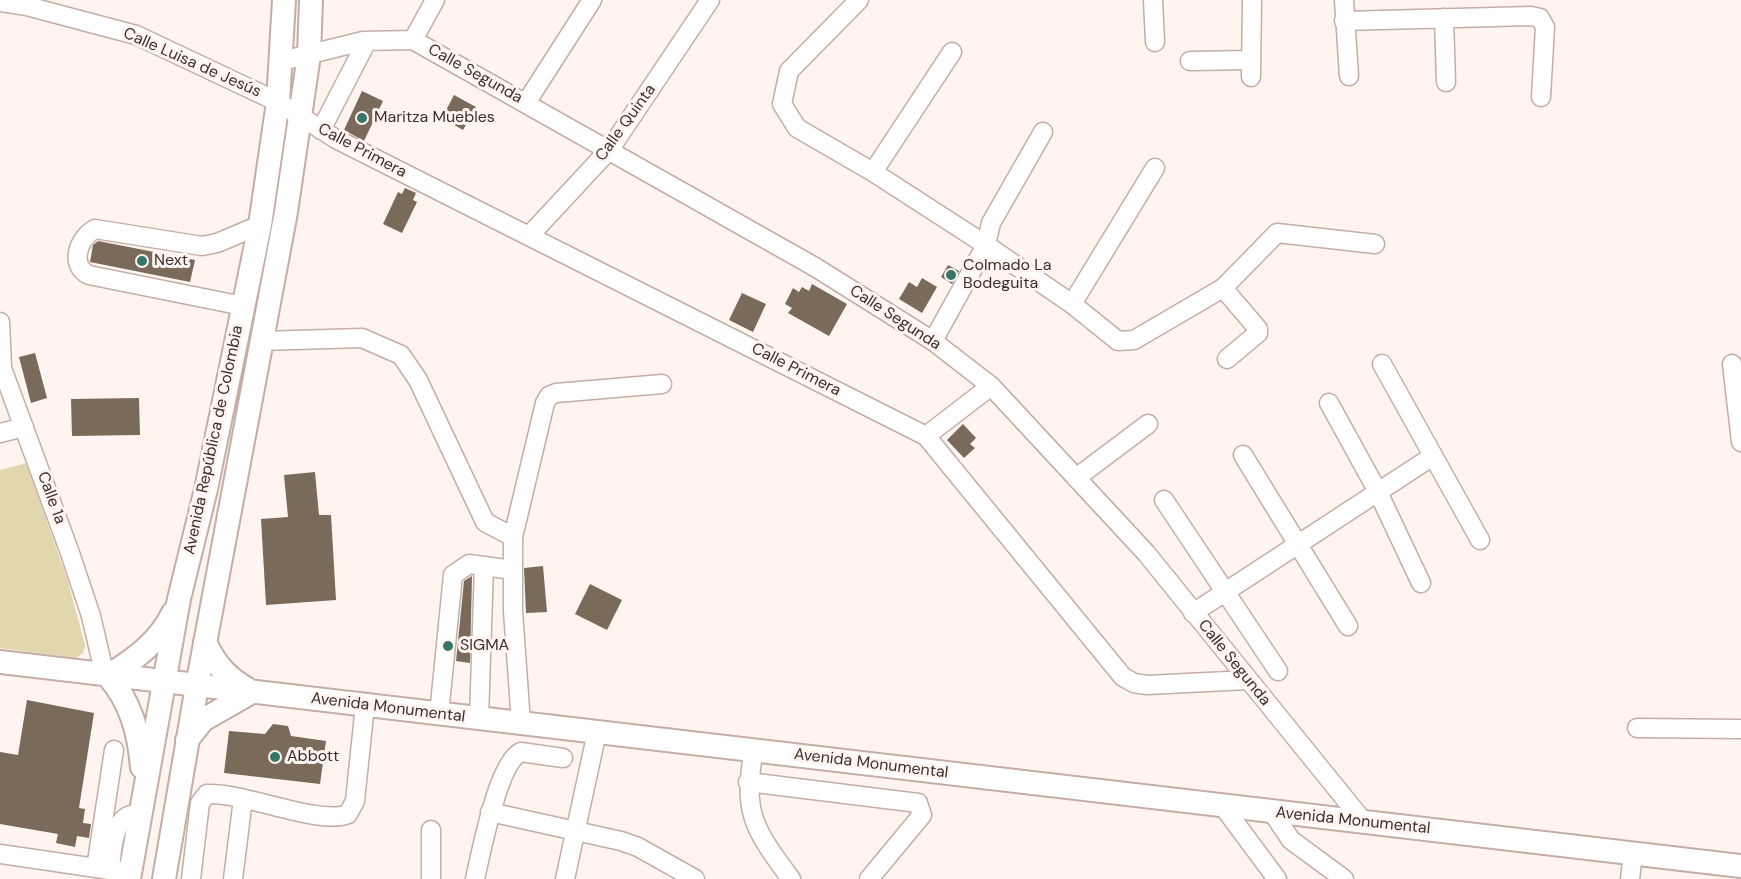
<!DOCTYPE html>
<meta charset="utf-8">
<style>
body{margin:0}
canvas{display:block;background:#fff4f0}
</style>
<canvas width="1741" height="879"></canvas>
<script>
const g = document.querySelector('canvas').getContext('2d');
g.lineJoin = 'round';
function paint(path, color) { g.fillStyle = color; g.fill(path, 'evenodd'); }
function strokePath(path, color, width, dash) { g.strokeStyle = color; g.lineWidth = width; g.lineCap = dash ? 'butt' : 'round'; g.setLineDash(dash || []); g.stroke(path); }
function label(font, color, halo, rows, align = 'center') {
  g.font = font + ' "DM Sans",sans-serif'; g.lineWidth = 6; g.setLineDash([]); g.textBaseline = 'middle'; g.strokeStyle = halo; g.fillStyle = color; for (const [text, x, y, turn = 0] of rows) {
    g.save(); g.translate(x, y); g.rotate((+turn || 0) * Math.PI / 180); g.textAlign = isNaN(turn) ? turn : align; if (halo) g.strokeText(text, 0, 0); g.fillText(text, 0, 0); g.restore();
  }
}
const green = new Path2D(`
 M26,463l41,115 18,67 -2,8 -7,5 -76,-10v-178z`);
const building = new Path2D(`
 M362,91l21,10 -19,40 -20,-11z
 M454,95l22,12 -13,23 -21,-12z
 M405,188l11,5 -3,7 4,2 -15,31 -19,-9 15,-32 4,2z
 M98,241l97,19 -5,22 -100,-20 3,-17z
 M948,265l11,6 -7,13 -11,-7z
 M922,278l15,9 -15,26 -23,-14 10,-17 8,5z
 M812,284l35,20 -18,32 -41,-23 4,-5 -7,-4 8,-16 6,4 3,-5 7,4z
 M742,293l24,11 -13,28 -24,-12z
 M35,353l12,45 -16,5 -12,-46z
 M139,398l1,37 -68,1 -1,-37z
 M963,424l13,14 -6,6 5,4 -11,10 -17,-18z
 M315,472l4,43h12l5,85 -70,5 -5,-86 27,-2 -4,-42z
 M543,566l4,46 -21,1 -2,-45z
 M472,576l-2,87 -14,-2 8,-80z
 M590,584l32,16 -15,30 -32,-16z
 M27,700l67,13 -15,95 6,1 -2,14 8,1 -2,14 -12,-2 -2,11 -19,-4 2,-9 -58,-10v-72l18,3z
 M273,724l15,2 3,10 35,5 -6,43 -96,-11 5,-42 36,3z`);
const minor = new Path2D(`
 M859,0l-70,71 -7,33 15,24 76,44 113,73 86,59 46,37 16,-1 89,-52 54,-55 98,11
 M1153,0l2,42
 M1344,0l5,76
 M0,2l27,4 109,29 142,67 58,37 590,297 197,241 11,6 13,2 101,-5
 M1444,18l2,64
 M1344,21l187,-5 9,2 5,9 -4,70
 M413,40l22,-40
 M282,61l81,-20 50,-1 402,227 118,74 58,45 155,167 217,268
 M1190,61l61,-1
 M1251,77l1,-77
 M526,103l66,-103
 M321,130l46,-89
 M873,172l79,-120
 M529,236l81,-87 100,-149
 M1223,288l35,41v4l-31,26
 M1072,304l83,-136
 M243,306l-154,-31c-20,-9 -11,-37 6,-46l107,17 15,-3 43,-18
 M0,322l2,46 68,185 21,63 14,60
 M261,341l101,-3 39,17 17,25 67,142 28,15v74l8,112
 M933,341l53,-96 5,-22 52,-91
 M1382,364l98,176
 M1732,364l9,78
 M1329,403l49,89 43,91
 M0,433l24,-6
 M926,436l65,-50
 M1243,455l105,171
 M1076,478l72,-54
 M1164,500l114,171
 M513,537l32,-134 4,-7 7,-3 106,-9
 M1193,613l240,-157
 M439,714l14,-139 16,-11 44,6
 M479,718l5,-152
 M1637,728l104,1
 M754,750c-12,63 0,79 37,129
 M748,782l170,21 4,12 -53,64
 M1222,805l55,74
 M490,812l131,29 17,6 57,32
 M1272,812l19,28 53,39
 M0,854l130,19
 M96,868l18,-118
 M110,870c2,-20 2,-58 30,-56
 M191,879l9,-76 7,-9c37,-2 113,32 141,20l7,-13 10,-96
 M233,879l10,-80
 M431,879v-49
 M475,879c6,-26 23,-117 46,-127l42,6
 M565,879l32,-147
 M1630,879l3,-26`);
const major = new Path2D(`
 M205,642c11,23 21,35 44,48
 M0,662l1741,204
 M187,740l16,-20 49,-28
 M142,767c-3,-34 -11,-65 -34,-91 27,-17 51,-34 65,-63
 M129,879l50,-280 27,-110 54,-264 18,-123 6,-102
 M164,879l33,-193 89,-474 23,-157 2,-55`);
const markers = [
 [362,118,6,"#357768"],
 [142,261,6,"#357768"],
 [951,275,6,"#357768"],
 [448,646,6,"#357768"],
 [275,757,6,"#357768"]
];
const streetNames = [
 ["Calle Luisa de Jesús",192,63,24],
 ["Calle Segunda",475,74,29],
 ["Calle Quinta",626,123,-54],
 ["Calle Primera",362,151,28],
 ["Calle Segunda",895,318,33],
 ["Calle Primera",796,370,27],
 ["Avenida República de Colombia",214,440,-78],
 ["Calle 1a",51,498,70],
 ["Calle Segunda",1234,663,51],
 ["Avenida Monumental",388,708,7],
 ["Avenida Monumental",871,764,7],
 ["Avenida Monumental",1353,821,6]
];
const poiNames = [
 ["Maritza Muebles",374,118],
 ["Next",154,261],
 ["Colmado La",963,266],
 ["Bodeguita",963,284],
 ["SIGMA",460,646],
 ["Abbott",287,757]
];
paint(green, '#e1d7ae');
paint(building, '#796a59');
strokePath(minor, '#c5ada4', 21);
strokePath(major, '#c5ada4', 26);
strokePath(minor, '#fff', 18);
strokePath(major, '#fff', 22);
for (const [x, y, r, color] of markers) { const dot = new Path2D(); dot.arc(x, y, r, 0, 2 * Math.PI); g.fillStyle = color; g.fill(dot); strokePath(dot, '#fff4f0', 2); }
label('16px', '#3a302d', '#fff4f0', streetNames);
label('16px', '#3a302d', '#fff4f0', poiNames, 'left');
</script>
